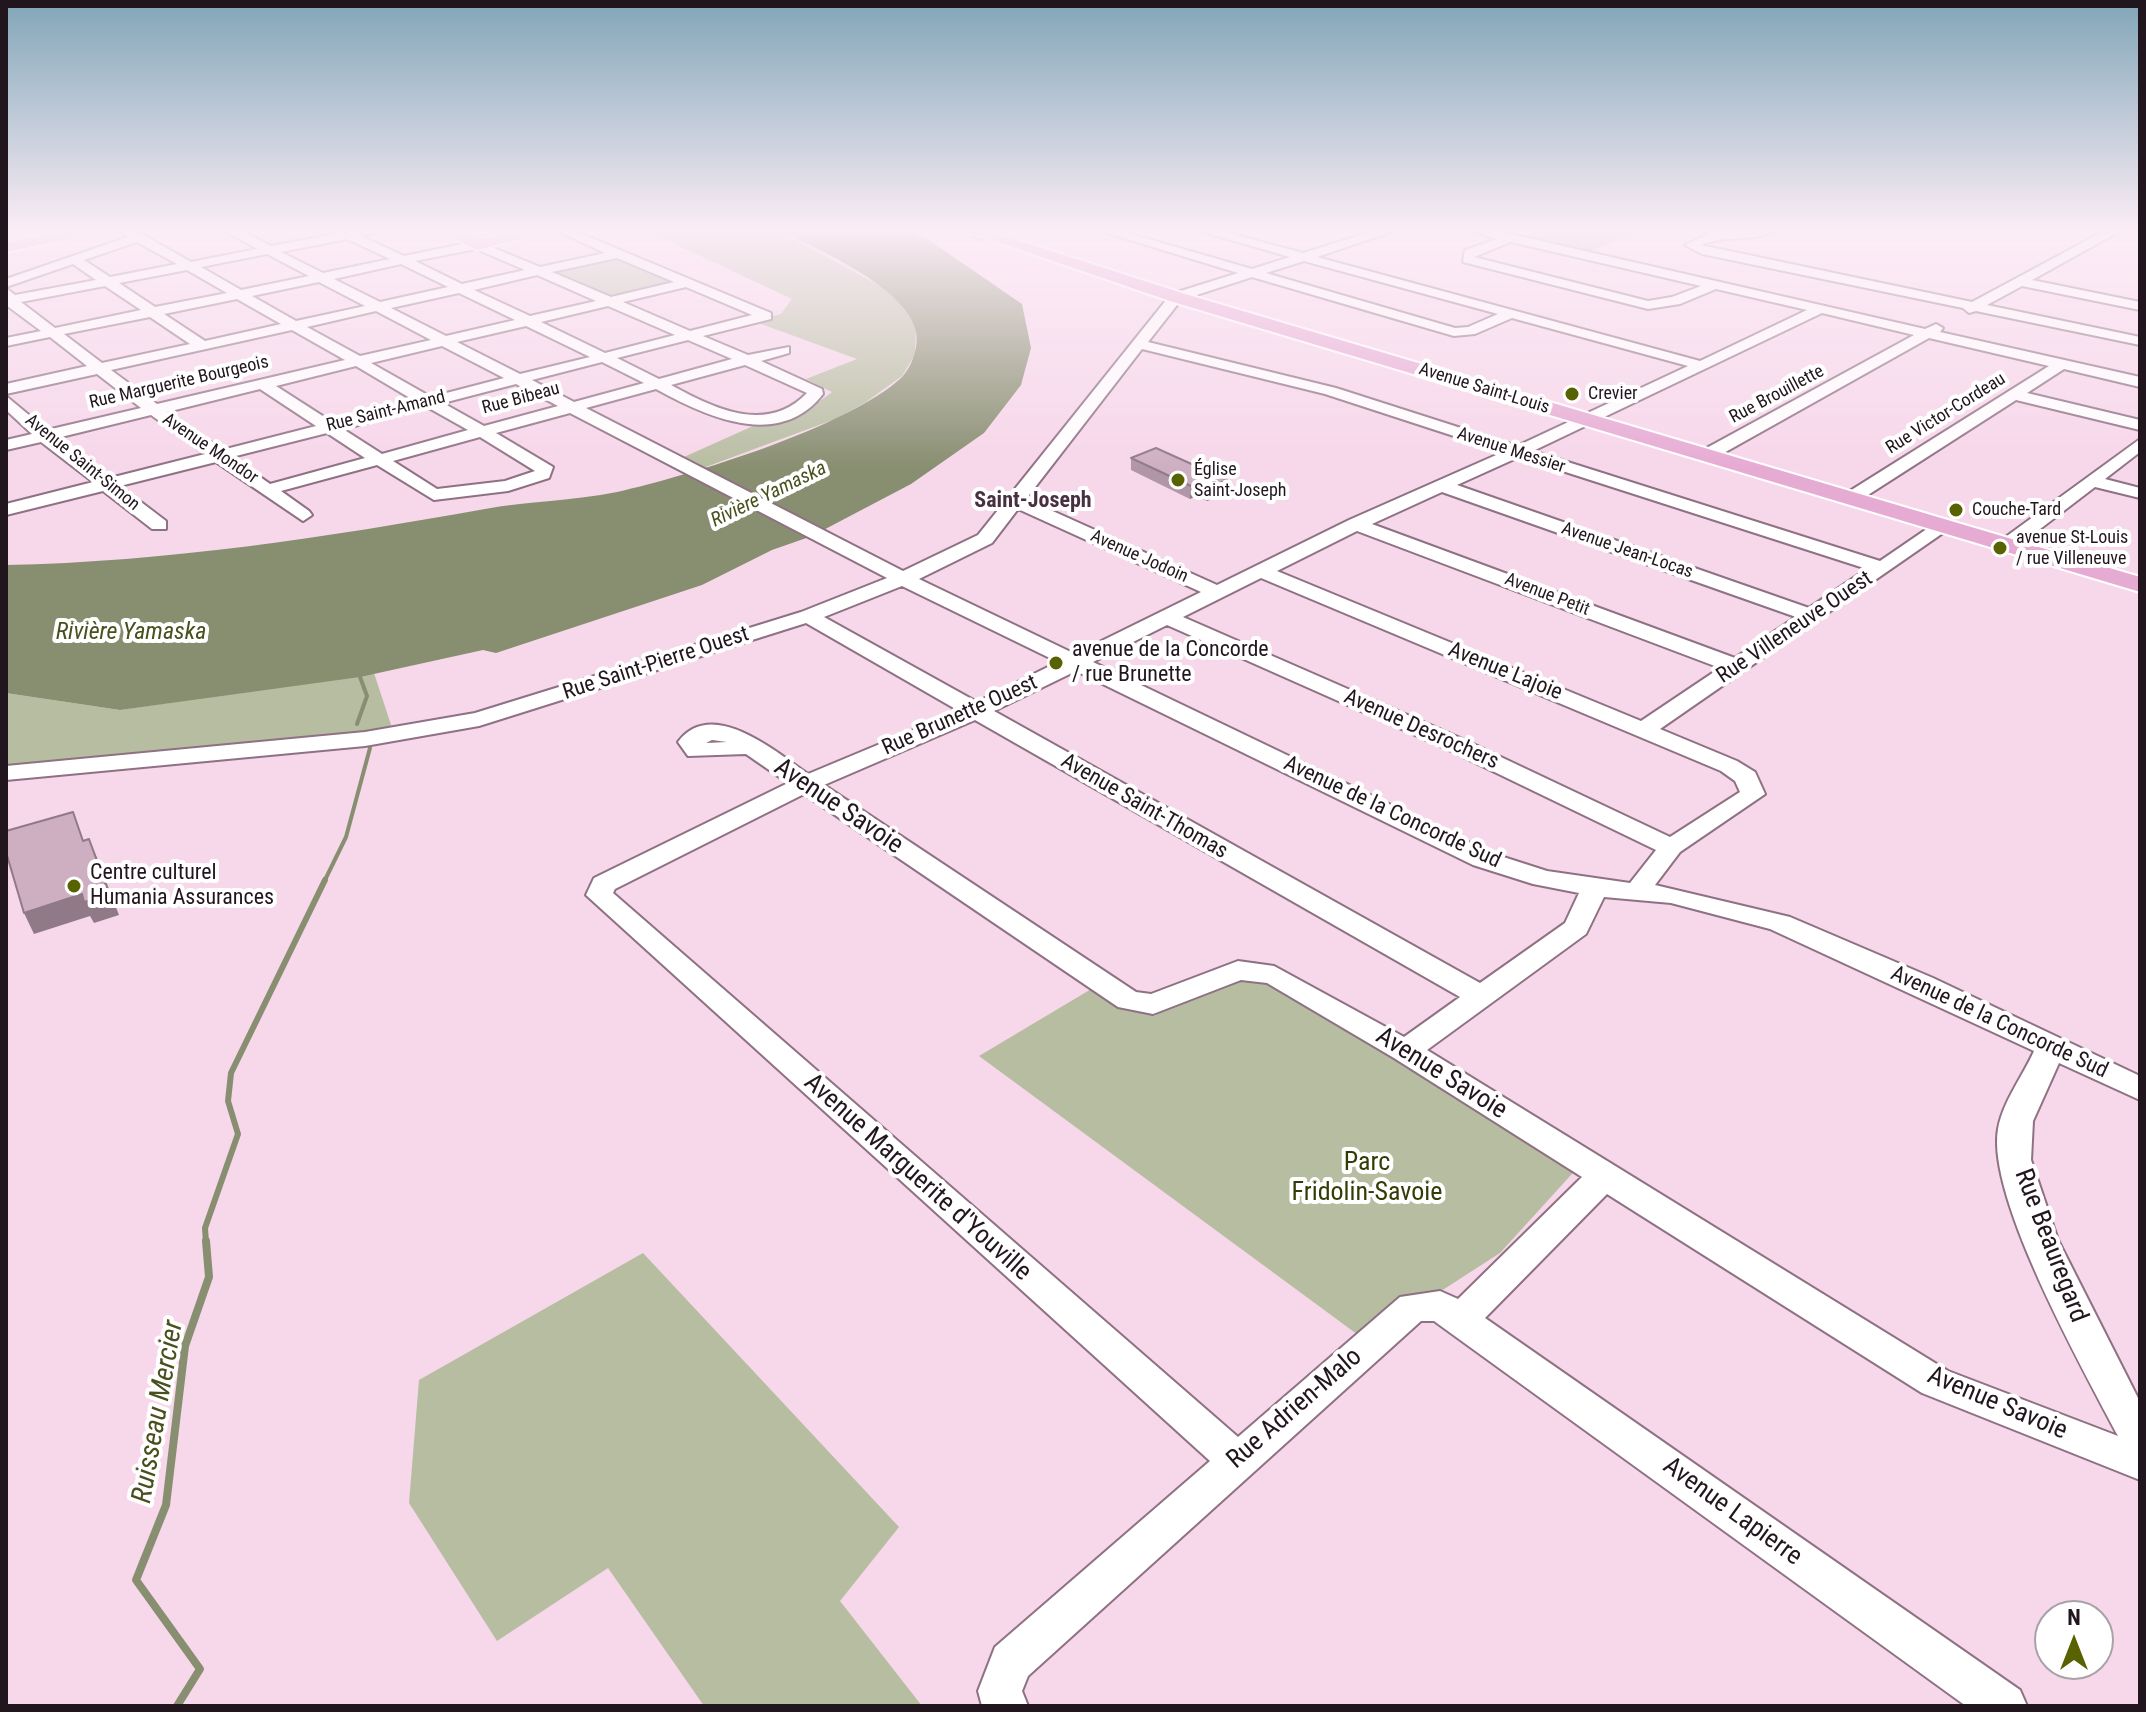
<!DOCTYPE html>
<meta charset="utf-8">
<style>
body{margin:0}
#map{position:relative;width:2146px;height:1712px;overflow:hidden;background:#f7d7ea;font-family:"Roboto Condensed",sans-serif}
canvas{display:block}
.frame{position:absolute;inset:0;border:8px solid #21161d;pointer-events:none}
.north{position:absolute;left:2034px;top:1600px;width:80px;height:80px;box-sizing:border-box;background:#fff;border:2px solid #a6a2a5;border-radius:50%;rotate:0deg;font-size:22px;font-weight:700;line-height:32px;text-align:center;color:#21161d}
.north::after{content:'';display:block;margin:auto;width:28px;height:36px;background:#586201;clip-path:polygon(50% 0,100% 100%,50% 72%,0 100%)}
</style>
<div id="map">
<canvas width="2146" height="1712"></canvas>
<div class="frame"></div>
<div class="north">N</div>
</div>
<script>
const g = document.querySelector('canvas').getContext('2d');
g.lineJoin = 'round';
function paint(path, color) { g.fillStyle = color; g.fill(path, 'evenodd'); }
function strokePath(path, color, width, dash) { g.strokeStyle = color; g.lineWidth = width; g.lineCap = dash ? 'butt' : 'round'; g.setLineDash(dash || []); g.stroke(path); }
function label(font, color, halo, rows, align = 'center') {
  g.font = font + ' "Roboto Condensed",sans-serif'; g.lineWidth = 8; g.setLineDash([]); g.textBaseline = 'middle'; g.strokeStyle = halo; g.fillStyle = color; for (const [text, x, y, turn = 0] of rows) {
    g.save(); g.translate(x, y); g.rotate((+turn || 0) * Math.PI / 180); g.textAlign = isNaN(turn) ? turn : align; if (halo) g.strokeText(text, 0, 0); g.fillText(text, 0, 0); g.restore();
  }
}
const green = new Path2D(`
 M643,229h132l107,58 24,21 10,21 -1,26 -13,21 -36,26 -28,16 -143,53 -20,-10 78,-35 52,-14 27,-20 -26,-13 51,-20 -104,-38 28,-7 11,-15z
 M1544,229h103l-57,22 -65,-15z
 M616,253l76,30 -80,18 -73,-31z
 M374,673l20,61 -388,38v-79l114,17z
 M1255,961l336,192 -91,100 -135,87 -386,-284 124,-74 51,34z
 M643,1253l256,274 -59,74 82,105h-218l-96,-138 -111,73 -88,-138 10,-123z`);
const water = new Path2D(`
 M775,229h131l20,9 96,66 9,44 -10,37 -37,48 -73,51 -99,52 -40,14 -70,35 -206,68 -13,-3 -123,27 -240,33 -114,-17v-128c160,-3 322,-28 479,-56 43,-8 88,-8 132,-17 72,-16 231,-65 284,-114 12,-12 19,-34 14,-50 -12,-42 -102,-82 -140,-99z`);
const streamFar2 = new Path2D(`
 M357,724l10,-28 -7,-19
 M324,882l22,-45 24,-89`);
const streamFar1 = new Path2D(`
 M206,1243l-1,-15 33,-94 -10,-33 3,-28 94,-193`);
const stream = new Path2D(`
 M177,1706l23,-37 -64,-89 30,-75 19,-159 24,-69 -3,-36`);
const minor = new Path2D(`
 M118,229h15l58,33 66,-13 -35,-20h16l33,17 65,-12 -6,-5h55l-24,7 43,20 73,-15 63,26 65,-14 -52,-24h17l201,84v6l-68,17 45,19 41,-8v6l-28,8 61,28 1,5c-44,57 -118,22 -167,-5l-70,19 317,163 75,-36 193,-241 67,-21 -144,-44h20l138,40 38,-12 -97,-28h21l89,24 77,-24h20l-83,28 383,104 107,-51 -91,-21 -36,15 -32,5 -185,-47 2,-12 32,-11 -32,-10h24l436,100 11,-5 7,4 -3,4 200,45v10l-76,-18 -37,24 113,27v10l-124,-30 -159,102h-12v-8l204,-128 -120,-28 -216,121h-12v-8l213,-116 -92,-22 -289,138 347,110 57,-39h14l2,4 -293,203 77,32 18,11 10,22 -85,58 -25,33 135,32 143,61 207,98v24l-81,-37 -26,58 -2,39 27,80 82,162v78l-218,-87 -315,-199 -122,124 535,372 7,16h-61l-532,-385h-13l-393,355 -6,15 6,15h-46l-4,-15 17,-44 215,-186 -624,-566 8,-17 194,-95 -42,-29 -58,2 -10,-14c34,-46 99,11 130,32l151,-63 -153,-88 -327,103 -114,20 -359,34v-14l359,-34 110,-19 326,-101 86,-34 -317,-165 -74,20 57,34 -4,11 -41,13 -74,9 -57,-35 -96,26 28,20 3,4 -9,6 -87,-59 -96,24 46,35v8h-14l-49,-38 -97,24v-11l87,-22 -52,-40 -35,8v-10l26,-6 -26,-24v-14l41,34 94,-22 -44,-34 -91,20v-10l81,-18 -37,-29 -44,9v-8l35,-7 -35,-26v-17l9,7 81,-15 -23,-16 -67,23v-8l122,-42zM347,239l43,20 -67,14 -42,-21zM137,242l40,22 -67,13 -26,-17zM1511,242l190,44 -29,11 -24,4 -174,-44zM476,249l49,21 -63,14 -47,-23zM267,254l42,22 -68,14 -40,-23zM617,258l57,24 -63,15 -59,-25zM1304,261l194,53 -30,13 -13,1 -189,-55zM401,264l47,23 -68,15 -46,-23zM187,270l40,23 -72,14 -36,-24zM537,275l59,26 -66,15 -56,-26zM1252,277l202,59 21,-2 37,-16 176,48 -171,80 -181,-58 -188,-46 33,-42zM319,282l46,24 -69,15 -44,-25zM105,286l36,24 -86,18 -34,-26zM686,287l66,28 -62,16 -67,-29zM459,293l56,27 -69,16 -55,-28zM237,299l44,25 -76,17 -41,-27zM608,306l67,29 -70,18 -64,-31zM376,311l55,29 -71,16 -53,-29zM150,317l40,27 -88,19 -38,-29zM526,326l64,31 -70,17 -63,-32zM292,330l53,30 -188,44 -46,-34zM688,340l44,19 -73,20 -42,-21zM442,346l62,32 -73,19 -60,-34zM1142,349l183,45 178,58 -154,68 -132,65 -191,-86zM602,362l42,21 -70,19 -42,-22zM745,365l62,28c-40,42 -94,15 -136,-8zM356,366l59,35 -83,21 -56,-36zM516,384l42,22 -74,20 -41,-23zM260,389l56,37 -94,24 -55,-38zM427,407l41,23 -86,24 -39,-25zM151,415l54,39 -95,24 -53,-40zM327,433l38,25 -95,26 -38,-27zM480,437l55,34 -30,10 -68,8 -44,-28zM1519,457l348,112 -58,39 -352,-123zM1442,492l354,125 -61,41 -363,-134zM1018,509l183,83 -126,62 -156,-75 73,-36zM1357,531l363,137 -79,53 -364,-150zM1261,578l460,193 14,10 5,11 -70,45 -203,-96 -284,-124zM902,586l156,76 -81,40 -153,-85zM1167,625l284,126 205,99 -26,33 -83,-12 -56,-18 -398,-191zM1076,671l397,194 60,19 46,9 -14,30 -85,60 -486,-272zM975,720l485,277 -56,40 -130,-71 -36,-5 -87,33 -15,-2 -312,-207zM712,740l15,2 -21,1zM804,794l314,213 35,7 88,-34 26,3 127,75 188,119 -124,122 -18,-8 -40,6 -162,140 -625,-544 2,-4zM1604,897l67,6 99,26 264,122c-11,25 -31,50 -36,78 -12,68 86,242 120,307l-170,-65 -521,-321 159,-116z
 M987,229h22l-30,10 -6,-4z
 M1725,229l18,3 37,-3c-25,14 -52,5 -79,16l271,57 136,-73h16l-92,51 108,22v8l-118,-24 -35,19 153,32v8l-164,-34 -7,2 -6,-5 -261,-54 -17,-9 23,-11 -7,-5z
 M2140,439v13l-35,27 35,9v10l-45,-11 -81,62h-14v-8z`);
const major = new Path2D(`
 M80,229h35l-109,23v-10z
 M434,229h20l25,11 49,-11h30l-81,21z
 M960,229h23l199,64 958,284v15l-970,-291z`);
const wall = new Path2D(`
 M1131,458l96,22 -1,13 -19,8 -11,-5 -6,3 -59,-29z`);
const shadedWall = new Path2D(`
 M1227,480l-1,13 -19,8v-12z
 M1197,484l-1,12 -6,3 1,-13z
 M89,839l9,21 21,55 -25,8 -4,-7 -56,18 -10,-21 58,-19z`);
const building = new Path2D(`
 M1156,448l71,32 -20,9 -10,-5 -6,2 -60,-28z
 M73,812l10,29 6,-2 20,55 -25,8 -2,-8 -58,19 -18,-61v-21z`);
const markers = [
 [1572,394,8,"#586201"],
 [1178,480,8,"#586201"],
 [1956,510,8,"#586201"],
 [2000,548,8,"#586201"],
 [1056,663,8,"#586201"],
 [74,886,8,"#586201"]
];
const farStreetnames = [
 ["Rue Marguerite Bourgeois",179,383,-13],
 ["Avenue Saint-Louis",1484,389,17],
 ["Rue Brouillette",1777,395,-28],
 ["Rue Bibeau",521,399,-15],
 ["Rue Saint-Amand",386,412,-14],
 ["Rue Victor-Cordeau",1946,414,-32],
 ["Avenue Mondor",210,449,34],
 ["Avenue Messier",1511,451,18],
 ["Avenue Saint-Simon",82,463,39],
 ["Avenue Jean-Locas",1627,551,19],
 ["Avenue Jodoin",1139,557,24],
 ["Avenue Petit",1547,595,21]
];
const farPoinames = [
 ["Crevier",1588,394],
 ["Église",1194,470],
 ["Saint-Joseph",1194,491],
 ["Couche-Tard",1972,510],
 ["avenue St-Louis",2016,538],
 ["/ rue Villeneuve",2016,559]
];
const farWaternames = [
 ["Rivière Yamaska",769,495,-26]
];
const farQuarternames = [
 ["Saint-Joseph",1033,501]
];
const streetNames = [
 ["Rue Villeneuve Ouest",1795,628,-34],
 ["Rue Saint-Pierre Ouest",656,664,-18],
 ["Avenue Lajoie",1505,672,22],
 ["Rue Brunette Ouest",960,716,-24],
 ["Avenue Desrochers",1421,730,24],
 ["Avenue Saint-Thomas",1144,807,30],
 ["Avenue de la Concorde Sud",1392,813,25],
 ["Avenue de la Concorde Sud",1999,1023,25]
];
const poiNames = [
 ["avenue de la Concorde",1072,650],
 ["/ rue Brunette",1072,675],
 ["Centre culturel",90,873],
 ["Humania Assurances",90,898]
];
const waterNames = [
 ["Rivière Yamaska",131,633]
];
const nearStreetnames = [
 ["Avenue Savoie",838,807,34],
 ["Avenue Savoie",1441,1074,32],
 ["Avenue Marguerite d'Youville",917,1178,42],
 ["Rue Beauregard",2050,1246,69],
 ["Avenue Savoie",1997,1404,23],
 ["Rue Adrien-Malo",1295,1409,-41],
 ["Avenue Lapierre",1732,1512,36]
];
const nearParknames = [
 ["Parc",1367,1163],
 ["Fridolin-Savoie",1367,1193]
];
const nearWaternames = [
 ["Ruisseau Mercier",159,1412,-80]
];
paint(green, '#b7bda1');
paint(water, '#888e70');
strokePath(streamFar2, '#888e70', 4);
strokePath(streamFar1, '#888e70', 6);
strokePath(stream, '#888e70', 8);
strokePath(minor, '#8e7183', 4);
strokePath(major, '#fff', 4);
paint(minor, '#fff');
paint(major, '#e6abd3');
paint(wall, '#b196a7');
paint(shadedWall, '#907a88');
paint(building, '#ceafc2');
strokePath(building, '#907a88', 2);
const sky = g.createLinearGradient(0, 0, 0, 469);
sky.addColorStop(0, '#81a5b8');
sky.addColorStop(0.49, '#fbedf6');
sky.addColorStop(1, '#fbedf600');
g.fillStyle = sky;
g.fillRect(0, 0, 2146, 469);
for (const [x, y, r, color] of markers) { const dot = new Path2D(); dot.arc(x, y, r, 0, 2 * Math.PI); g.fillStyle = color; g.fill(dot); strokePath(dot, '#fff', 3); }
label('18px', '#21161d', '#fff', farStreetnames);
label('18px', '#21161d', '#fff', farPoinames, 'left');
label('italic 20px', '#48501d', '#fff', farWaternames);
label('bold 22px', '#493040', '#fff', farQuarternames);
label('22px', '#21161d', '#fff', streetNames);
label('22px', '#21161d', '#fff', poiNames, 'left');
label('italic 24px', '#48501d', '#fff', waterNames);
label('26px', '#21161d', '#fff', nearStreetnames);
label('26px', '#343b04', '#fff', nearParknames);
label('italic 28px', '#48501d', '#fff', nearWaternames);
</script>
